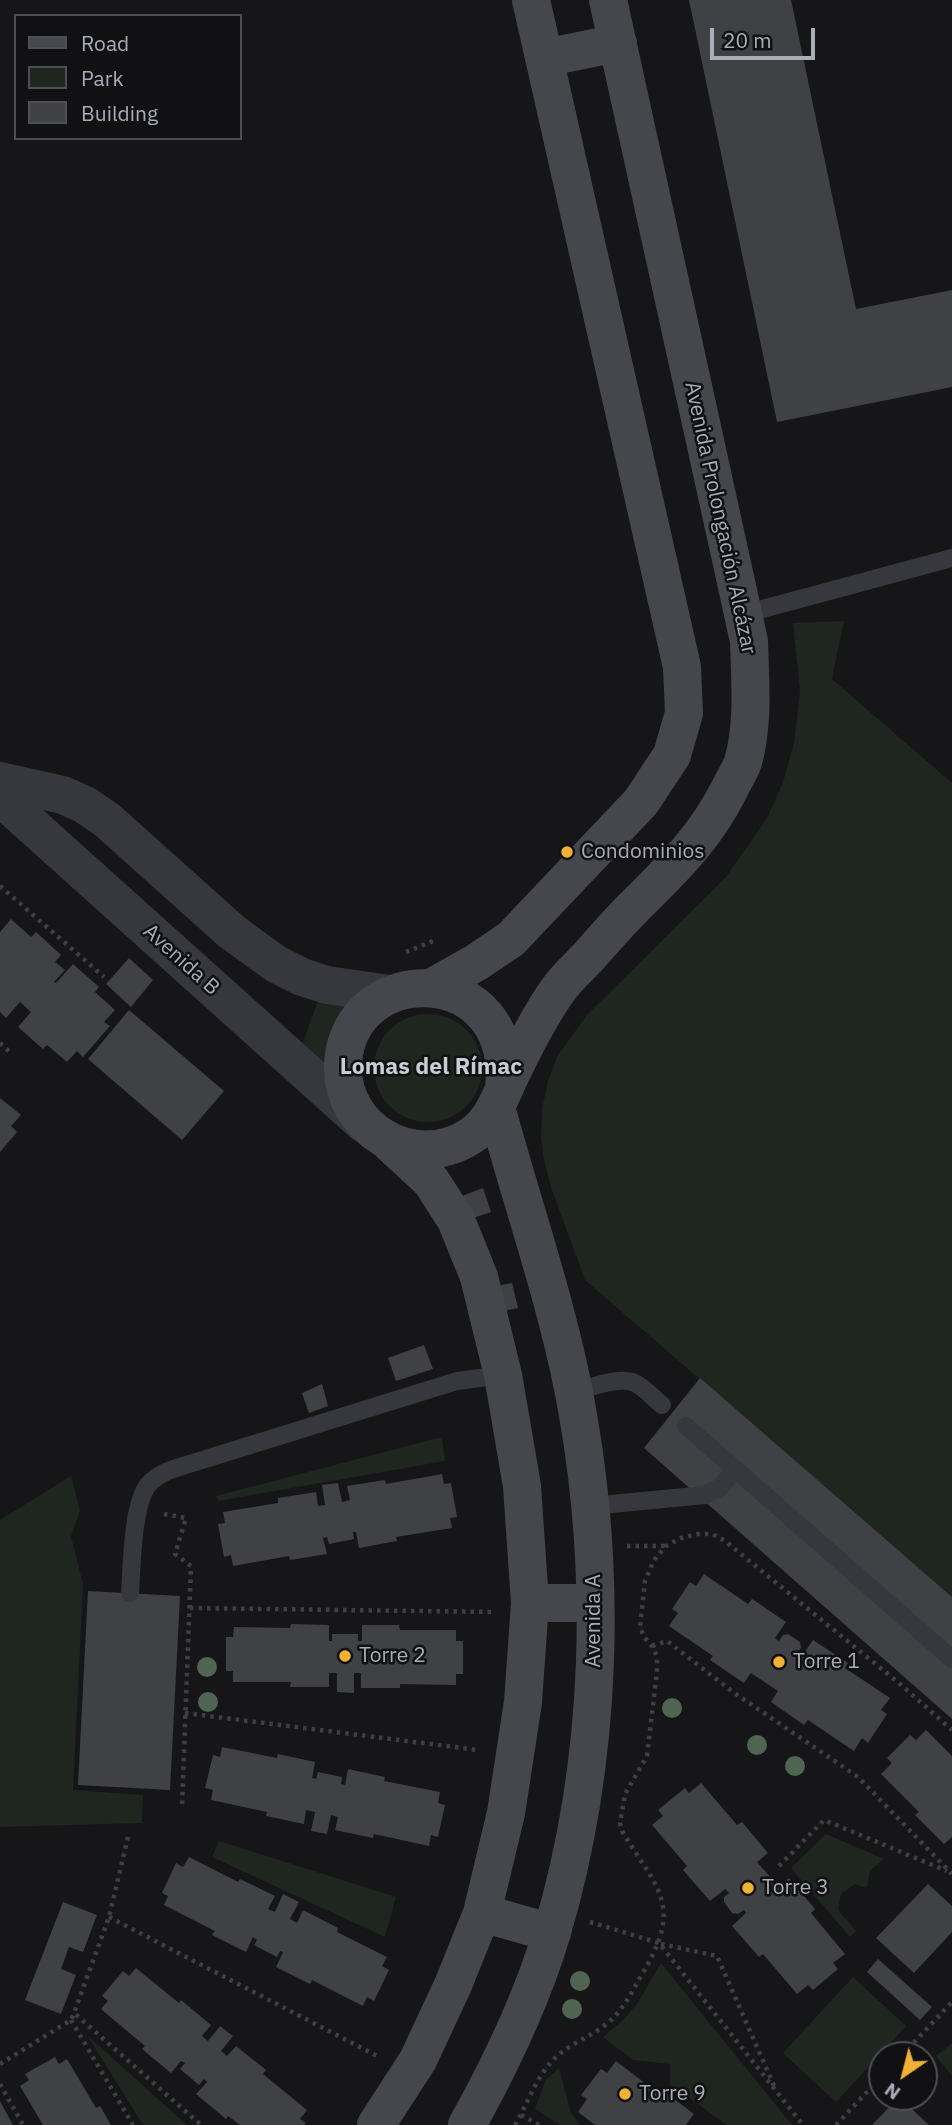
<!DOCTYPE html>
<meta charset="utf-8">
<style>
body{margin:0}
#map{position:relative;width:952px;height:2125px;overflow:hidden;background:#161618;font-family:"IBM Plex Sans",sans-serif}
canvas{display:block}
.legend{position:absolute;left:14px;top:14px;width:228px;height:126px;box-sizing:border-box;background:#111113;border:2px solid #4d4f55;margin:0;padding:9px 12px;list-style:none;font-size:21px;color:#a8adb8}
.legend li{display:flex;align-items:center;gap:14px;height:35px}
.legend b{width:35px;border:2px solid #4d4f55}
.north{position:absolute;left:868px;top:2041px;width:70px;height:70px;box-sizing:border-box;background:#111113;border:2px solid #4d4f55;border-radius:50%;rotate:215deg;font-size:19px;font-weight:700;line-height:28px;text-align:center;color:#a8adb8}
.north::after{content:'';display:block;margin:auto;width:24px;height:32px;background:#f2b134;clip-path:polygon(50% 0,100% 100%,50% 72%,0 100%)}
.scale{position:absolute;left:710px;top:28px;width:105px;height:32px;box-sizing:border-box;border:4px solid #a8adb8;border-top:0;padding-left:9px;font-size:21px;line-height:24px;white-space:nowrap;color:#a8adb8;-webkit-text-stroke:5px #111113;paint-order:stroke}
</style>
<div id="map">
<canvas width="952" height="2125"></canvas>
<ul class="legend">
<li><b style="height:9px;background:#45474d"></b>Road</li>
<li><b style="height:19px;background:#1e261f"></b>Park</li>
<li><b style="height:19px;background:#404145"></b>Building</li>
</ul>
<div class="north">N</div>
<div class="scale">20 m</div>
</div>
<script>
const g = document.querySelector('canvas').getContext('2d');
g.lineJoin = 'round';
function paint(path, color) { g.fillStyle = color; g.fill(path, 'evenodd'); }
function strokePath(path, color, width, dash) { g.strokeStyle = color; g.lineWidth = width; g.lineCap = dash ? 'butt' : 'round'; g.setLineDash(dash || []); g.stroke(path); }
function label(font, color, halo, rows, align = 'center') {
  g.font = font + ' "IBM Plex Sans",sans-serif'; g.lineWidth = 5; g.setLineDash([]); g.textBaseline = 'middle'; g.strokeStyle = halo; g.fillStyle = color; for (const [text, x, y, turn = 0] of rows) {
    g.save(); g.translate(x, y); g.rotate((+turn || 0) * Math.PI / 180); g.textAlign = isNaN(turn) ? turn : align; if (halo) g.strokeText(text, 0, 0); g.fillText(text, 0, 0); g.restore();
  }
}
const green = new Path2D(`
 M844,621l-12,58 120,104v814l-367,-317 -34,-93 -7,-27 -3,-22 1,-29 6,-28 9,-24 29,-41 140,-139 41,-59 16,-36 11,-39 6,-52 -7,-68z
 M319,997l28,6c-17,22 -20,32 -22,60l-23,-17z
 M374 1068a54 54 0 1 1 108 0a54 54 0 1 1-108 0Z
 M442,1437l3,24 -227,40 -2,-5z
 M71,1476l9,34 -9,26 12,48 -10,206 70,5 -1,28 -142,4v-307z
 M826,1834l58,25 -14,12 -3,17 -12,-4 -14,10 -3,16 18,21 -6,6 -59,-69z
 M219,1841l177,56 -11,40 -173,-80z
 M661,1963l131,162h-65l-57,-41v-20l-37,-4 -30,-23 21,-18 13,-15z
 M853,1977l53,49 -70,76 -53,-49z
 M87,2035l100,90h-44z
 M952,2043v33l-16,-20z
 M559,2068l12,45 9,12h-20l-25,-16 11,-30z`);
const building = new Path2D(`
 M689,0h102l65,309 96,-19v97l-175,35z
 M11,919l20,18 5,-5 25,23 -6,7 10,8 -11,12 2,1 17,-19 26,23 -4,5 20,18 -11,12 6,4 -27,31 -6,-6 -10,11 -20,-17 -4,4 -25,-22 13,-15 -11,-10 -14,16 -6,-6v-80z
 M129,958l24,22 -22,27 -25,-23z
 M129,1010l95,81 -42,49 -94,-81z
 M0,1098l21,17 -10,11 6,6 -17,20z
 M483,1188l8,24 -21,7 -8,-23z
 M512,1283l6,25 -19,4 -6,-25z
 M424,1345l9,24 -37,12 -8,-23z
 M700,1378l252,219v122l-308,-271z
 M322,1384l6,22 -19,7 -7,-20z
 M442,1474l2,10 7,-1 6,34 -7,1 2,10 -56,9 1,4 -38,7 -3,-16h-3l1,7 -25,5 -2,-7 -4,1 4,16 -37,6 -1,-4 -56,10 -2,-11 -7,2 -6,-33 7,-1 -2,-11 55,-9v-5l38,-6 2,14 7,-1 -3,-20 16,-2 4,19 8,-2 -3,-14 38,-6 1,4z
 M704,1574l44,30 4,-5 34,23 -11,16 4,3 4,-6 5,-1 12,8 1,6 -4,5 5,3 11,-16 35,23 -3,5 45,30 -9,12 6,4 -19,29 -6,-5 -8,13 -46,-31 -4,5 -33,-23 7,-11 -27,-18 -7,10 -34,-23 3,-4 -44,-30 9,-13 -6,-4 18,-27 6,4z
 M88,1591l92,5 -10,194 -92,-5z
 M291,1624l38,1v16h3v-7h26v7h4v-16h37l1,5h56v11h7v33h-7v11l-56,-1v4h-39v-15h-7v20l-17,-1v-19h-8v14h-39l1,-5h-58v-11h-7v-34h7l1,-10 56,1z
 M926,1730l26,26v81l-8,7 -29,-29 4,-3 -38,-38 11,-11 -5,-5 23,-23 6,5z
 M222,1747l55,11 1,-4 37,8 -3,16 4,1 2,-7 24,5 -1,7 4,1 3,-16 37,8 -1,4 56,11 -2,11 7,2 -7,32 -7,-2 -2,11 -55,-12 -1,4 -38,-8 3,-13 -7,-2 -4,19 -16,-3 4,-19 -9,-2 -2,14 -38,-8 1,-4 -56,-12 2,-10 -8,-2 8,-33 7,2z
 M701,1783l36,42 5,-3 26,31 -11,9 21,24 11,-8 26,31 -4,4 34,41 -12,9 5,6 -25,21 -5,-5 -11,9 -34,-40 -4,3 -27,-31 14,-13 -2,-3 -6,4 -6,-1 -8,-11v-5l5,-4 -4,-4 -15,12 -27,-31 4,-4 -35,-41 11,-9 -5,-6 27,-22 4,5z
 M189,1857l49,25 2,-3 35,17 -7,13 7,3 8,-18 16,8 -9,17 7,4 6,-13 35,18 -1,4 50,25 -5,9 7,4 -15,31 -7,-4 -4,9 -51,-26 -2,4 -34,-17 7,-15 -3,-1 -3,6 -23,-12 3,-5 -4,-3 -7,15 -34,-17 3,-4 -51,-26 4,-9 -6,-3 14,-30 7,4z
 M928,1884l24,22v26l-38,41 -38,-35z
 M63,1902l34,13 -14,37 -14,-5 -8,22 15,6 -15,39 -36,-14z
 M878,1959l54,48 -12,13 -53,-48z
 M136,1968l43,35 2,-3 30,25 -9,11 6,5 12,-15 13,10 -12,15 6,5 9,-10 30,24 -3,4 44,36 -7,9 6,4 -2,2h-64l-12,-9 -2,3 -30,-25 11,-12 -3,-3 -5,6 -19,-16 5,-6 -4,-2 -10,12 -29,-24 3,-3 -44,-37 7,-8 -6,-5 21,-25 6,5z
 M55,2057l4,7 8,-5 29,49 4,-2 11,19h-68l-23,-39 9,-6 -4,-6z
 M616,2061l42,32 3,-4 33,25 -8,11h-91l-17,-13 9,-13 -6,-4 20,-26 6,4z
 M899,2097l30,28h-57z
 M0,2101l13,24h-13z`);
const path = new Path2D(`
 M0,886l104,91
 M406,952l27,-11
 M0,1043l11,10
 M164,1514l22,4 -11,36 16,12 -9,240
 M627,1546h39
 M190,1608l303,4
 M652,1646l15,-5 66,51 125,85 94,97
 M185,1713l293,37
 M128,1837l-19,80 -35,96 127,112
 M779,1866l45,-46 123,51
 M109,1917l270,140
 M590,1922l69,21 144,182
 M661,1944l56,12 58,132
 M71,2020l62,105
 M902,2055l50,-53
 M0,2064l71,-44 3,-7
 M0,2084l23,41
 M521,2115l18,10
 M515,2125c13,-22 22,-51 42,-69 16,-14 38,-21 54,-36 13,-12 21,-28 30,-44 43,-71 18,-84 -19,-145l-2,-8 5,-29 22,-38 10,-84v-16l-5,-10 -8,-9 -4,-10 5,-46 9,-21 12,-14 15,-8 17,-4h14l13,7 175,143 52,46
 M836,2125l46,-49`);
const service = new Path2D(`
 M744,614l208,-56
 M573,1392c18,-4 45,-16 62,-9 10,5 18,15 27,22
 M686,1426l266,233
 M591,1506l114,-11 14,-7 17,-19
 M130,1593c2,-27 2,-87 18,-108 6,-8 14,-11 22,-15l287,-89 46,-6`);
const tertiary = new Path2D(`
 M0,781l63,14 22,10 22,15 125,112 44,32 26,13 25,8 63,9
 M0,797l363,326`);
const secondary = new Path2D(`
 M544,58l74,-15
 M431,988l46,-26 34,-23 130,-137 31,-47 12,-42 -2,-46 -151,-667
 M504,1088c13,-128 -156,-129 -161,-24 -3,65 70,108 126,73 25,-15 32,-44 45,-69 13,-27 27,-54 44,-78 9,-13 22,-24 32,-35 14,-16 28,-32 43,-47 39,-39 70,-67 96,-118 4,-9 11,-19 14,-28 11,-39 7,-81 6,-121l-141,-641
 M530,1603h65
 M482,1913l70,20
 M376,2125l42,-65 35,-75 29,-72 24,-100 17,-111 7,-99 -8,-117 -19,-111 -24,-98 -23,-57 -25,-39 -41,-38
 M467,2125c34,-61 65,-125 85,-193 51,-173 56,-362 22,-539 -19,-97 -52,-190 -78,-286`);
const trees = [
 [207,1667],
 [208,1702],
 [672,1708],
 [757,1745],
 [795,1766],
 [580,1981],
 [572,2009]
];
const markers = [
 [567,852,7,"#f2b134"],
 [345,1656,7,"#f2b134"],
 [779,1662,7,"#f2b134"],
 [748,1888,7,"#f2b134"],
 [625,2094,7,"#f2b134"]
];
const streetNames = [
 ["Avenida Prolongación Alcázar",720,518,78],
 ["Avenida B",181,960,42],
 ["Avenida A",594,1621,-90]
];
const poiNames = [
 ["Condominios",581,852],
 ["Torre 2",359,1656],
 ["Torre 1",793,1662],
 ["Torre 3",762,1888],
 ["Torre 9",639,2094]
];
const neighbourhoodNames = [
 ["Lomas del Rímac",431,1067]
];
paint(green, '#1e261f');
paint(building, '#404145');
strokePath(path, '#3d3f44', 4.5, [3.5, 5]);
strokePath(service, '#37383d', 18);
strokePath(tertiary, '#37383d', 38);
strokePath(secondary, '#45474d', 38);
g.fillStyle = '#506452';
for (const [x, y] of trees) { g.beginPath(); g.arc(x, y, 10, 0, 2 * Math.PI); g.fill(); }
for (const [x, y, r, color] of markers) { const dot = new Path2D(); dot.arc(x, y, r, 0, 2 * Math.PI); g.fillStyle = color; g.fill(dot); strokePath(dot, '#111113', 2.5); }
label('21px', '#a8adb8', '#111113', streetNames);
label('21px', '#a8adb8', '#111113', poiNames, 'left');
label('bold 23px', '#c9ccd4', '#111113', neighbourhoodNames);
</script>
